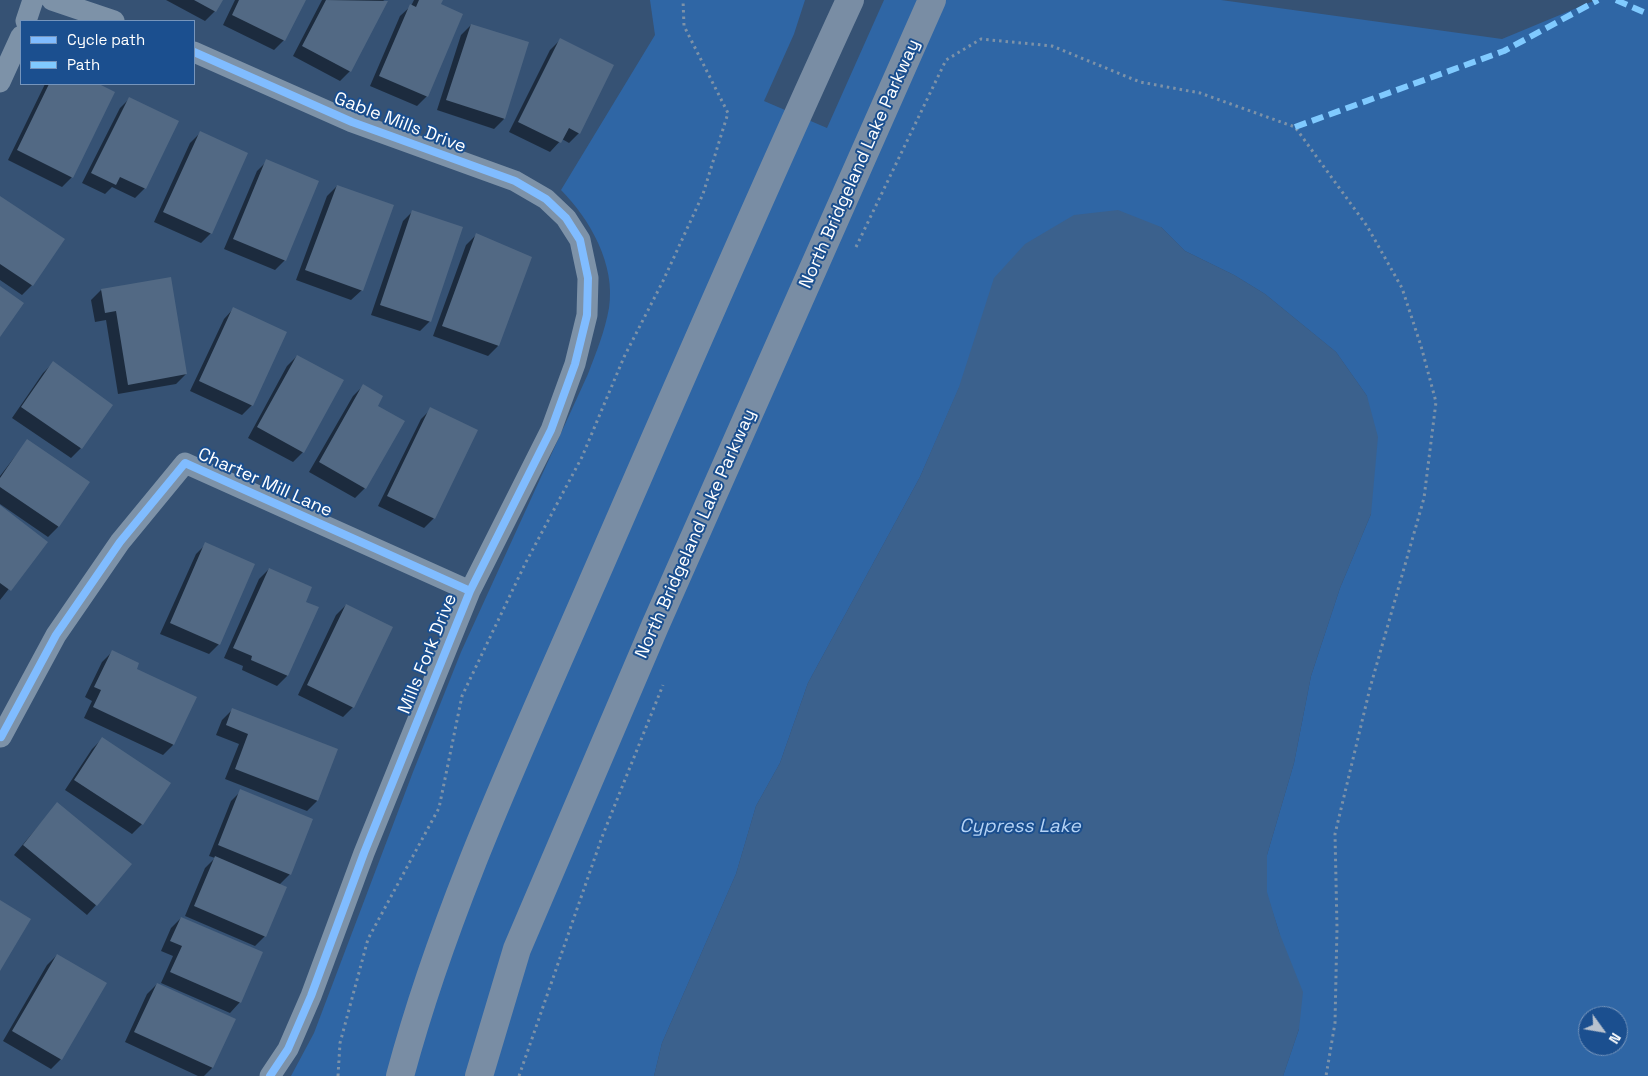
<!DOCTYPE html>
<style>
body{margin:0}
#map{position:relative;width:1648px;height:1076px;overflow:hidden;background:#365274;font-family:"Space Grotesk",sans-serif}
canvas{display:block}
.legend{position:absolute;left:20px;top:20px;width:175px;height:65px;box-sizing:border-box;background:#1b4f8f;border:1px solid #7695bc;margin:0;padding:6px 9px;list-style:none;font-size:15px;color:#fff}
.legend li{display:flex;align-items:center;gap:10px;height:25px}
.legend b{width:25px;border:1px solid #7695bc}
.north{position:absolute;left:1578px;top:1006px;width:50px;height:50px;box-sizing:border-box;background:#1b4f8f;border:1px solid #7695bc;border-radius:50%;rotate:122deg;font-size:14px;font-weight:700;line-height:20px;text-align:center;color:#fff}
.north::after{content:'';display:block;margin:auto;width:18px;height:22px;background:#b9c2ce;clip-path:polygon(50% 0,100% 100%,50% 72%,0 100%)}
</style>
<div id="map">
<canvas width="1648" height="1076"></canvas>
<ul class="legend">
<li><b style="height:6px;background:#80bcff"></b>Cycle path</li>
<li><b style="height:6px;background:#80caff"></b>Path</li>
</ul>
<div class="north">N</div>
</div>
<script>
const g = document.querySelector('canvas').getContext('2d');
g.lineJoin = 'round';
function paint(path, color) { g.fillStyle = color; g.fill(path, 'evenodd'); }
function strokePath(path, color, width, dash) { g.strokeStyle = color; g.lineWidth = width; g.lineCap = dash ? 'butt' : 'round'; g.setLineDash(dash || []); g.stroke(path); }
function label(font, color, halo, rows, align = 'center') {
  g.font = font + ' "Space Grotesk",sans-serif'; g.lineWidth = 4; g.setLineDash([]); g.textBaseline = 'middle'; g.strokeStyle = halo; g.fillStyle = color; for (const [text, x, y, turn = 0] of rows) {
    g.save(); g.translate(x, y); g.rotate((+turn || 0) * Math.PI / 180); g.textAlign = isNaN(turn) ? turn : align; if (halo) g.strokeText(text, 0, 0); g.fillText(text, 0, 0); g.restore();
  }
}
const green = new Path2D(`
 M650,0h155l-11,34 -30,67 63,27 57,-128h337l281,39 94,-39h52v1076h-365l16,-47 -20,-97 -13,-40 1,-37 27,-92 17,-87 29,-88 31,-74 -4,-118 -31,-44 -71,-58 -31,-19 -49,-24 -24,-24 -202,161 -39,89 -112,206 -28,80 -24,43 -20,68 -74,169 -8,33h-363l23,-43 99,-261 48,-120 127,-278c8,-21 17,-43 21,-66 7,-43 -19,-89 -48,-118l94,-155zM1588,1016h30v30h-30z`);
const water = new Path2D(`
 M1118,210l43,17 24,24 49,24 31,19 71,58 31,44 11,41 -7,77 -31,74 -29,88 -17,87 -27,92v37l12,40 24,60 -4,37 -16,47h-629l8,-33 74,-169 20,-68 24,-43 28,-80 112,-206 39,-90 35,-109 31,-34 49,-29z`);
const shadow = new Path2D(`
 M166,0h55l-6,11 -10,10z
 M235,0h69l-20,40 -10,10 -51,-25z
 M322,0h61l3,2 -36,69 -10,10 -47,-25z
 M414,0h28l-3,5 23,10 -35,81 -10,10 -47,-20 30,-70 11,-10z
 M471,25l57,18 -24,76 -10,10 -57,-19 24,-75z
 M560,40l19,93 -10,10 -7,-4 -12,13 -41,-20 41,-82z
 M45,84h51l17,8 -41,85 -10,10 -54,-27z
 M130,98l15,90 -10,10 -23,-11 -7,7 -23,-11 38,-75z
 M200,133l11,100 -10,10 -47,-21 36,-79z
 M267,161l18,99 -10,10 -51,-21 33,-78z
 M337,186l25,104 -11,10 -55,-20 31,-84z
 M0,198l32,87 -10,10 -22,-15z
 M413,211l17,110 -10,10 -49,-16 32,-94z
 M476,235l22,111 -10,10 -55,-20 33,-91z
 M101,290l85,84 -10,10 -58,10 -12,-74 -11,2 -4,-22z
 M234,308l18,97 -10,10 -52,-24 34,-72z
 M297,356l6,96 -10,10 -45,-24 39,-72z
 M53,363l58,42 -30,43 -10,10 -59,-40 31,-45z
 M363,386l13,20 -11,82 -10,10 -46,-26 44,-76z
 M431,409l3,109 -10,10 -46,-22 43,-87z
 M27,441l61,41 -30,45 -10,10 -48,-33v-28z
 M0,507l46,35 -46,58z
 M206,544l48,21 -35,79 -10,10 -49,-20 36,-80z
 M269,569l35,33 13,6 -30,68 -10,10 -35,-16 1,-4 -19,-8 35,-79z
 M346,605l7,102 -10,10 -45,-22 38,-80z
 M112,652l23,18 60,28 -22,47 -10,10 -79,-37 8,-17 -7,-4 17,-35z
 M232,710l104,40 -19,51 -10,10 -82,-32 14,-35 -23,-9 6,-15z
 M102,739l40,85 -10,10 -67,-44 27,-41z
 M241,791l49,83 -11,11 -14,51 -10,10 -70,-30 20,-48 10,-10 -6,-2 22,-55z
 M57,804l39,101 -9,10 -73,-60z
 M181,918l81,35 -22,49 -10,11 -69,-30 12,-27 -12,-5 10,-23z
 M57,955l4,104 -10,10 -48,-28 44,-76z
 M157,984l77,36 -22,48 -8,8h-6l-73,-34 22,-48z`);
const building = new Path2D(`
 M194,0h29l-7,12z
 M239,0h67l-21,41 -53,-26z
 M326,0l62,1 -37,71 -49,-26z
 M419,0h24l-2,4 22,10 -35,83 -49,-21 31,-72 6,3z
 M471,24l58,18 -24,77 -59,-19z
 M560,38l54,27 -34,69 -11,-6 -8,15 -43,-21z
 M49,84h50l16,8 -42,86 -56,-28z
 M129,97l50,24 -33,68 -26,-12 -4,8 -25,-12z
 M200,131l48,22 -36,81 -49,-22z
 M266,159l53,22 -33,80 -53,-22z
 M337,185l57,20 -31,86 -58,-21z
 M0,196l65,43 -32,47 -33,-22z
 M412,210l51,17 -32,95 -51,-17z
 M476,233l56,24 -33,89 -57,-20z
 M171,277l16,97 -59,11 -12,-74 -11,2 -4,-24z
 M0,286l24,17 -24,34z
 M233,307l54,25 -34,74 -54,-25z
 M297,355l47,25 -40,73 -47,-26z
 M53,361l60,44 -31,44 -61,-42z
 M363,384l20,12 -5,10 27,15 -39,68 -47,-27z
 M430,407l48,23 -43,89 -48,-23z
 M27,439l63,43 -31,45 -59,-40v-9z
 M0,505l48,37 -37,49 -11,-8z
 M205,542l50,22 -35,81 -50,-22z
 M269,568l43,19 -6,15 13,5 -31,69 -37,-16 1,-4 -19,-8z
 M346,604l47,23 -39,81 -47,-23z
 M112,650l27,13 -2,6 60,28 -23,48 -81,-38 8,-17 -7,-3z
 M232,708l106,41 -20,52 -83,-32 13,-35 -22,-9z
 M102,737l69,46 -28,42 -69,-45z
 M240,789l73,30 -22,56 -73,-30z
 M57,802l75,62 -35,42 -74,-61z
 M215,856l72,31 -21,50 -72,-31z
 M0,900l31,19 -31,52z
 M181,917l82,35 -22,51 -71,-31 12,-26 -12,-5z
 M57,954l50,29 -45,77 -50,-29z
 M157,983l79,36 -23,49 -79,-36z`);
const path = new Path2D(`
 M856,247l90,-187 35,-21 71,7 88,36 60,11 95,34 72,99 35,62 19,58 15,56 -12,96 -54,190 -35,146 2,94 -2,95 -9,53
 M338,1076l2,-33 28,-104 71,-131 23,-112 63,-132 57,-107 42,-100 39,-76 40,-87 25,-81 -44,-87 -1,-26
 M519,1076l83,-239 61,-152`);
const street = new Path2D(`
 M52,0l62,21
 M26,21l7,-21
 M194,52l158,70 163,59 31,18 20,19 14,22 8,38 -1,37 -12,49 -24,66 -81,161 -106,262 -53,143 -23,53 -18,27
 M0,82l21,-46
 M1,737l55,-102 64,-93 65,-79 285,128`);
const secondary = new Path2D(`
 M400,1076c45,-168 120,-327 189,-486 86,-197 171,-395 261,-590
 M479,1076l38,-127 138,-323 277,-626`);
const quiet = new Path2D(`
 M1616,0l32,14
 M1295,127l209,-76 94,-51`);
const cycleway = new Path2D(`
 M194,52l158,70 163,59 31,18 20,19 14,22 8,38 -1,37 -12,49 -24,66 -81,161 -106,262 -53,143 -23,53 -18,27
 M1,737l55,-102 64,-93 65,-79 285,128`);
const streetNames = [
 ["Gable Mills Drive",400,123,21],
 ["North Bridgeland Lake Parkway",860,164,-66],
 ["Charter Mill Lane",265,483,24],
 ["North Bridgeland Lake Parkway",696,534,-66],
 ["Mills Fork Drive",428,654,-68]
];
const waterNames = [
 ["Cypress Lake",1020,827]
];
paint(green, '#2f66a5');
paint(water, '#3b618d');
paint(shadow, '#0007');
paint(building, '#526984');
strokePath(path, '#7d92a8', 3, [2.5, 4]);
strokePath(street, '#7d92a8', 21);
strokePath(secondary, '#798da4', 28);
strokePath(quiet, '#80caff', 6, [12, 6]);
strokePath(cycleway, '#80bcff', 8);
label('18px', '#fff', '#1b4f8f', streetNames);
label('italic 19px', '#b5d3f5', '#1b4f8f', waterNames);
</script>
